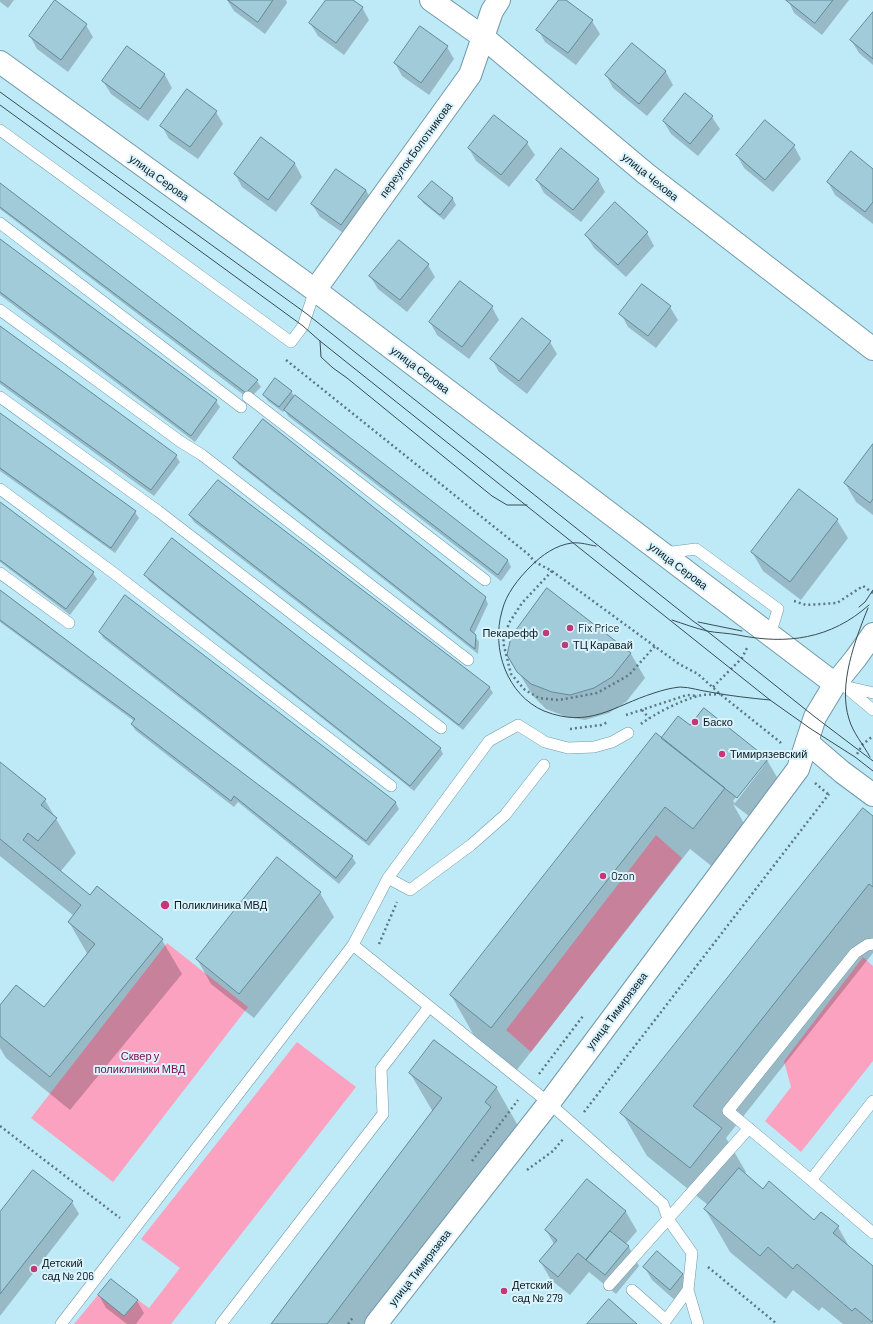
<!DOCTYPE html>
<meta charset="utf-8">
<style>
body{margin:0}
canvas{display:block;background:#bee9f7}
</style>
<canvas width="873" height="1324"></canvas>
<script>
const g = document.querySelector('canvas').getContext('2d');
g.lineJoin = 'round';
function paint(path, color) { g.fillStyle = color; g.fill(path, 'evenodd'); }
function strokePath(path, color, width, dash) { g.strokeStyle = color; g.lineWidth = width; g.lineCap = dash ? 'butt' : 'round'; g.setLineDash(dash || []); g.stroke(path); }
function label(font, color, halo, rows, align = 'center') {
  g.font = font + ' Barlow,sans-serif'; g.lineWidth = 4; g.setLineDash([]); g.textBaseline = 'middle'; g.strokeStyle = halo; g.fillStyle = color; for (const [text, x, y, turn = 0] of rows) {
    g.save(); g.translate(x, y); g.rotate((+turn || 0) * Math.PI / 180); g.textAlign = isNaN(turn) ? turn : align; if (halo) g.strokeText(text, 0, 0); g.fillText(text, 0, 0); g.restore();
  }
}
const green = new Path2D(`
 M656,835l26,23 -151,194 -25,-22z
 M167,943l81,64 -135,175 -82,-64z
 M863,957l10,9v95l-72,91 -36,-31 26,-34 -7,-26z
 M297,1042l59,45 -185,237h-97l24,-29 26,21 14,-16 11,8 31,-40 -39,-29z`);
const shadow = new Path2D(`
 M0,0h14l-6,8 -8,-6z
 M227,0h59l1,3 -22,31 -31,-23z
 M327,0h24l11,7 7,13 -25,35 -26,-19 -8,-13z
 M560,0h4l28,21 8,13 -24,31 -31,-23 -7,-12z
 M788,0h61l-27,35 -28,-22z
 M873,13v52l-14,-12 -8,-13z
 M86,25l7,12 -25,35 -31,-23 -7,-13z
 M632,44l34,28 7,13 -26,31 -34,-28 -7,-13z
 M447,47l7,12 -25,36 -27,-19 -7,-13z
 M128,48l37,27 7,13 -24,33 -37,-27 -8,-13z
 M685,95l27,22 8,12 -22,27 -27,-22 -7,-12z
 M216,112l7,12 -25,35 -29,-20 -7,-13z
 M261,139l34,25 7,13 -26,35 -34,-25 -7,-13z
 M527,143l8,12 -26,32 -33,-26 -7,-13z
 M794,146l7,13 -28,33 -29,-24 -7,-13z
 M337,170l29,20 7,13 -24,34 -29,-20 -8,-13z
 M873,170v54l-38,-29 -7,-13z
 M598,179l7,13 -24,30 -37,-29 -7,-13z
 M432,182l21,17 3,6 -12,15 -21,-17 -3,-6z
 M0,184l257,197 4,6 -12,12 -249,-190z
 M647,233l7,13 -28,31 -32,-29 -8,-13z
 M0,240l216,161 4,6 -25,35 -195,-147z
 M428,265l7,12 -28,35 -29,-23 -8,-13z
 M642,286l28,21 8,13 -22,28 -28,-21 -7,-13z
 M492,307l7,13 -30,39 -32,-24 -7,-13z
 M0,327l176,129 4,6 -26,34 -154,-112z
 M550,342l7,12 -30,40 -28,-22 -7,-13z
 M291,391l4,7v-1l213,164 3,6 -10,14 -213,-165 -3,-6 -2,2 -15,-11 -4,-6z
 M0,415l135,97 4,6 -24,35 -115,-82z
 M873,446v69l-17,-13 -11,-19z
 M234,458l251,139 3,7 -14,30 5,8 -1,12 -240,-190z
 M0,503l93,70 4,6 -27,36 -70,-53z
 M190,516l299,171 4,6 -30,37 -269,-208z
 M837,520l11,18 -47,62 -38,-29 -11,-19z
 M146,575l294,173 3,6 -29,37 -265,-210z
 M547,590l84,64 14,24 -19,24 -17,11 -24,7 -18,-3 -21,-8 -13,-13 -25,-41z
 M0,591l352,266 4,6 -17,21 -101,-82 -4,5 -99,-77 -3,-6 2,-3 -134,-99z
 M125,596l271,207 3,6 -30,37 -266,-208 -3,-6z
 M690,727l77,33 11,19 -29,37 -16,-12 16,28 -30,40 -29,-23 -174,222 -40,-32 -25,-44 214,-253zM763,764h2l-30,39 -2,-2z
 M0,763l45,37 31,53 -16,19 30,24 72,44 20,34 -112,136 -64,-52 -6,-10v-41l44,2 44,-54 -19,-33 5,-6 -74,-60z
 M873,817v136l-147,185 20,34 -2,2 19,16 51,31 24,6 12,21 23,20v56h-30l-21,-17 -3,4 -26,-21 -7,9 -56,-47 -25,-43 3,-4 -61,-49 -25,-43z
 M320,893l14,24 -80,101 -43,-34 -14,-25z
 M410,1073l86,14 25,44 -137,193h-112l161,-212z
 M588,1180l38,32 11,19 -12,14 4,2 10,19 -23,28 -27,-22 -19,23 -19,-15 -11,-19 14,-17 -8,-14z
 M72,1202l7,12 -79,102v-102z
 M645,1268l37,6 8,13 -13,15 -25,-22z
 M99,1295l38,6 7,12 -8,11h-9l-21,-16z`);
const building = new Path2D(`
 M55,0l32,24 -26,36 -32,-24z
 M228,0h45l-15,22z
 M326,0h27l10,7 -27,36 -27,-20z
 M559,0h7l27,20 -25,33 -32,-23z
 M786,0h47l-18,23z
 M873,12v47l-23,-19z
 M420,26l28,20 -27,37 -27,-20z
 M632,43l34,28 -27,33 -34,-29z
 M127,46l38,28 -25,35 -38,-28z
 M187,89l30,22 -27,36 -30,-21z
 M685,93l28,23 -23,28 -27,-23z
 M494,115l34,27 -27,33 -33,-27z
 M765,120l30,25 -30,35 -29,-25z
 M261,137l34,26 -27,37 -34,-26z
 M561,148l38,31 -26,31 -37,-30z
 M851,151l22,18v33l-8,10 -38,-30z
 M336,169l30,21 -25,35 -30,-21z
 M432,181l21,17 -13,17 -22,-18z
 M0,183l258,197 -12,13 -246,-186z
 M615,202l33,30 -30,33 -33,-30z
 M0,239l217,161 -26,36 -191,-144z
 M399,240l30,24 -29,36 -31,-24z
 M460,281l33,25 -31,41 -33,-25z
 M642,284l29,22 -23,30 -29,-22z
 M522,318l29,23 -32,40 -29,-22z
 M0,326l177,129 -26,35 -151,-109z
 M275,378l17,13 -13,16 -16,-12z
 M295,395l213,165 -10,15 -214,-165z
 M0,413l136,98 -25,37 -111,-80z
 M263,419l223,178 -16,33 6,5 -1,14 -242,-191z
 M873,444v55l-3,4 -26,-20z
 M218,480l272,207 -31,38 -270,-210z
 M799,489l39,30 -48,63 -39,-30z
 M0,502l94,70 -28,37 -66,-49z
 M172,538l269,210 -31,38 -266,-211z
 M547,588l84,65 -19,24 -18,11 -24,7 -18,-3 -21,-8 -14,-12 -10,-17 4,-18z
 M0,590l353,266 -17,22 -102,-82 -3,5 -100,-77 4,-5 -135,-99z
 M125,595l271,207 -30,39 -267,-209z
 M704,708l64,51 -31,39 -76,-60 17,-22 12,9z
 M656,733l69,55 -32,41 -28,-22 -174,221 -41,-33z
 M0,762l46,37 -5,6 16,13 -19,23 -10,-8 -5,7 67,55 7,-9 66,53 -113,138 -50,-41v-31l16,-20 28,22 51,-63 -27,-22 13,-17 -81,-66z
 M863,808l10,8v71l-4,-3 -176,222 29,22 -32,40 -70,-55z
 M277,857l44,35 -82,102 -43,-35z
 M434,1040l63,47 -12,15 6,5 -164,217h-56l171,-226 -33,-25z
 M739,1168l24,21 6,-8 45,39 7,-8 18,14 -6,7 40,33v54l-1,2 -17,-14 -3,3 -55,-47 -4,5 -25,-22 -8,9 -56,-47z
 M33,1170l40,31 -73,93v-82z
 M587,1179l39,32 -40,49 -8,-7 -20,24 -19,-16 18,-21 -12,-10z
 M610,1231l19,15 -24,29 -19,-15z
 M657,1251l26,23 -13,16 -27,-23z
 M111,1279l27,21 -14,16 -26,-21z
 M609,1299l28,25h-50z`);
const path = new Path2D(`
 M286,360l242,194 7,8 17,9 127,93 19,10 22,20 60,48 1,3
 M552,571l-30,32 -13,20 -6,19 8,32 14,16 14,8 20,2 38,-7 32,-18 26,-29
 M794,601l12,4 31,-2 26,-17 10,7
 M713,687l29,-29 6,-12
 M642,710l7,8
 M626,715l61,-20 11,1
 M641,724c13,-10 41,-24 57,-28 6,-2 14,-1 22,-2
 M570,729l31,-4 7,-3
 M857,754l6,-10 10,-8
 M815,783l14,12
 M379,944l18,-42
 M539,1074l44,-58
 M584,1112l245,-318
 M0,1126l120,92
 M472,1161l46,-61
 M527,1170l26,-19 11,-13
 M708,1267l69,57
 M348,1324l6,-8`);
const service = new Path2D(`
 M0,130l291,212 12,-16 12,-36
 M0,223l241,184
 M0,310l181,132 21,13 266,205
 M0,397l158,114 283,217
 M248,397l237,183
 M0,489l111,82 280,215
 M664,553l32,-4 82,60 -8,26
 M0,573l69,50
 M835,684l38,9
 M848,689l25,21
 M388,878l22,12 61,-45 34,-30 39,-50
 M353,945l35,-67 101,-137 29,-16 27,17 23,6 26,-1 18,-5 16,-9
 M873,1101l-62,79 62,53
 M811,1180l-83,-69 127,-158 12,-8 6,-1
 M609,1285l140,-157
 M632,1290l34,30 22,-30
 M61,1324l292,-379 196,158 114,101 5,15 24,34 -4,37 10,34
 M221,1324l162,-210 -2,-45 48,-62`);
const minor = new Path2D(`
 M431,0l52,37 162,136 228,176
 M315,290l155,-215 22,-64 7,-11
 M807,742l35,30 31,23`);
const tertiary = new Path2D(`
 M0,62l315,228 520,394
 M376,1324l173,-221 249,-334 17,-52 20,-33 21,-26 17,-24`);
const tram = new Path2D(`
 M0,92l307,222 386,307 14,10 108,86 58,44
 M0,105l303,221 17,15 450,359 41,29 44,28 18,14
 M320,341l1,16 12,11 14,10 145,118 15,9h20
 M596,546c-7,-1 -16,-4 -24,-3 -16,2 -30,12 -41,23 -13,13 -25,28 -29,45 -11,38 5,84 42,100 46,18 69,-5 110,-18 9,-3 17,-5 26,-6 10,0 21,4 30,5 20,4 40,6 60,8
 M859,607l6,-5 8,-12
 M868,608c-13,32 -30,77 -19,111 4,14 14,25 21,38
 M672,620c12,4 23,8 35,11 10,2 21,2 31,4 49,10 93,4 131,-30
 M698,622l44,9`);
const markers = [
 [570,628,4,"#c13976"],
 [546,633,4,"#c13976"],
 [565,645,4,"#c13976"],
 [695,722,4,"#c13976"],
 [722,754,4,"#c13976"],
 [603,876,4,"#c13976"],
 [165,905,5,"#c13976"],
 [34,1269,4,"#c13976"],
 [504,1291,4,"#c13976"]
];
const streetNames = [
 ["переулок Болотникова",416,150,-54],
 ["улица Чехова",650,177,39],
 ["улица Серова",159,178,36],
 ["улица Серова",420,370,37],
 ["улица Серова",678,566,37],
 ["улица Тимирязева",617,1011,-53],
 ["улица Тимирязева",420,1268,-52]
];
const poiNames = [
 ["Fix Price",578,628],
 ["Пекарефф",538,633,"right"],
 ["ТЦ Каравай",573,645],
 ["Баско",703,722],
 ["Тимирязевский",730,754],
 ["Ozon",611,876],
 ["Поликлиника МВД",174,905],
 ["Детский",42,1263],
 ["сад № 206",42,1276],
 ["Детский",512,1285],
 ["сад № 279",512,1298]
];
const parkNames = [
 ["Сквер у",140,1056],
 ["поликлиники МВД",140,1069]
];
paint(green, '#fba2c1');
paint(shadow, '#0003');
paint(building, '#a1cbd9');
strokePath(building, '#628a97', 1);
strokePath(service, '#729aa8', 12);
strokePath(minor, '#729aa8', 24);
strokePath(tertiary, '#729aa8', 24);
strokePath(path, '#5d7983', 2.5, [2, 3]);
strokePath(service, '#fff', 11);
strokePath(minor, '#fff', 22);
strokePath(tertiary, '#fff', 22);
strokePath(tram, '#384e55', 1);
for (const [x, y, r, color] of markers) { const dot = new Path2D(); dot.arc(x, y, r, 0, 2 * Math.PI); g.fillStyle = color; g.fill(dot); strokePath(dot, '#daf3fc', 1.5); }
label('11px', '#0b1b20', '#daf3fc', streetNames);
label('11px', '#0b1b20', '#daf3fc', poiNames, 'left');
label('11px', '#82124a', '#daf3fc', parkNames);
</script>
